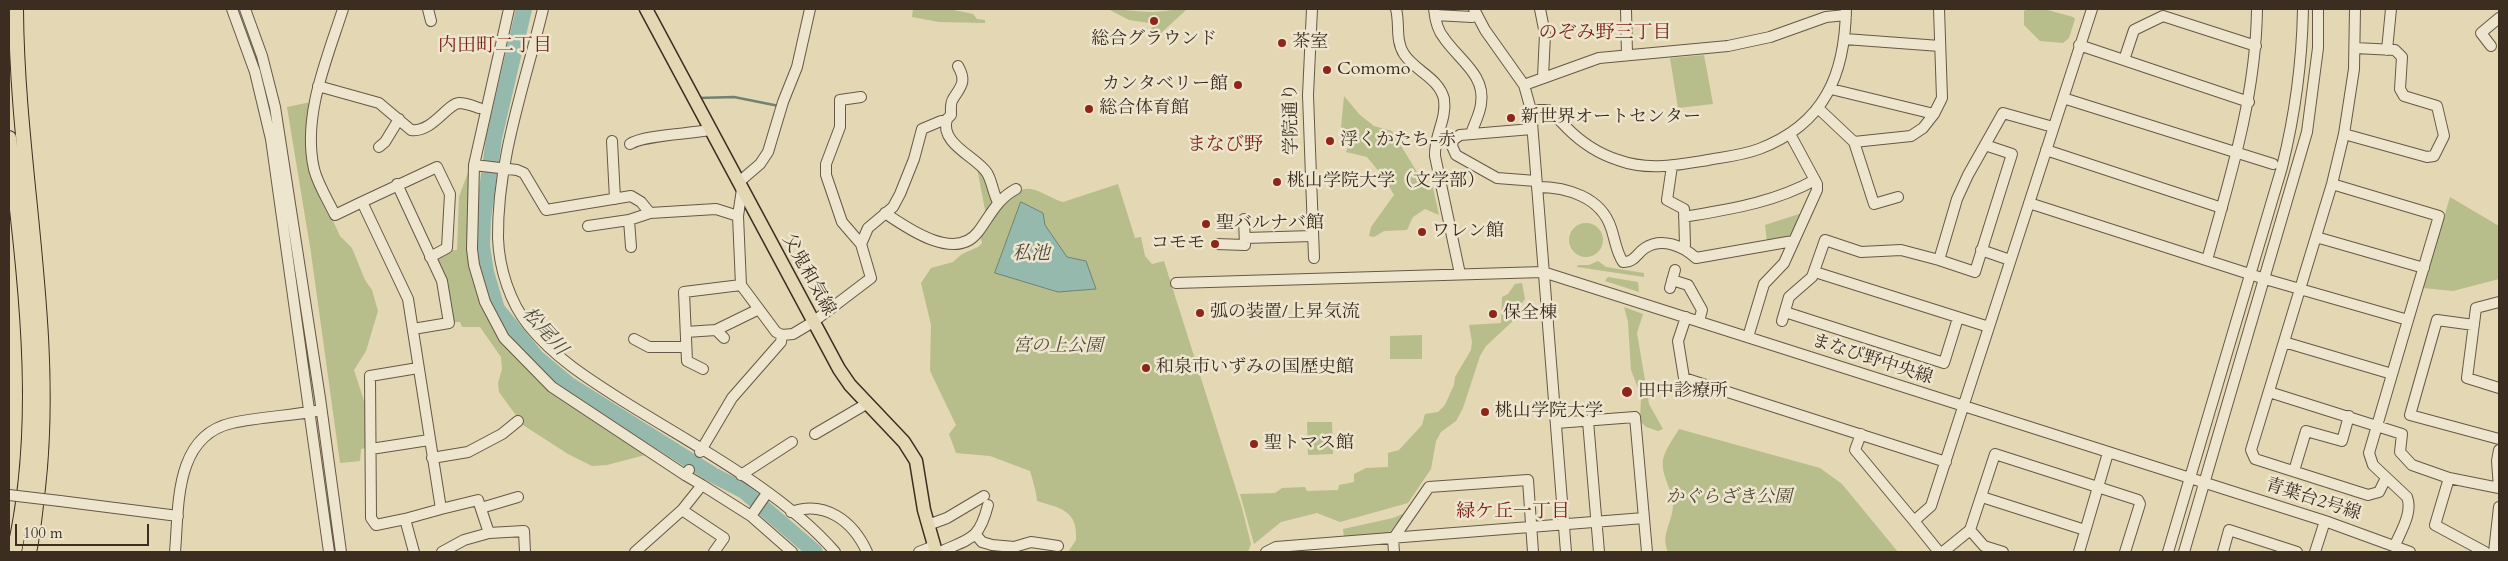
<!DOCTYPE html>
<meta charset="utf-8">
<style>
body{margin:0}
#map{position:relative;width:2508px;height:561px;overflow:hidden;background:#e4d7b4;font-family:Cardo,serif}
canvas{display:block}
.frame{position:absolute;inset:0;border:10px solid #3c2d21;pointer-events:none}
.scale{position:absolute;left:15px;top:524px;width:134px;height:22px;box-sizing:border-box;border:2px solid #3c2d21;border-top:0;padding-left:6px;font-size:15px;line-height:18px;white-space:nowrap;color:#3c2d21;-webkit-text-stroke:4px #ede5ce;paint-order:stroke}
</style>
<div id="map">
<canvas width="2508" height="561"></canvas>
<div class="frame"></div>
<div class="scale">100 m</div>
</div>
<script>
const g = document.querySelector('canvas').getContext('2d');
g.lineJoin = 'round';
function paint(path, color) { g.fillStyle = color; g.fill(path, 'evenodd'); }
function strokePath(path, color, width, dash) { g.strokeStyle = color; g.lineWidth = width; g.lineCap = dash ? 'butt' : 'round'; g.setLineDash(dash || []); g.stroke(path); }
function label(font, color, halo, rows, align = 'center') {
  g.font = font + ' Cardo,"Noto Serif JP",serif'; g.lineWidth = 5; g.setLineDash([]); g.textBaseline = 'middle'; g.strokeStyle = halo; g.fillStyle = color; for (const [text, x, y, turn = 0] of rows) {
    g.save(); g.translate(x, y); g.rotate((+turn || 0) * Math.PI / 180); g.textAlign = isNaN(turn) ? turn : align; if (halo) g.strokeText(text, 0, 0); g.fillText(text, 0, 0); g.restore();
  }
}
const green = new Path2D(`
 M913,9h36l24,5 4,5 8,1v3l-46,-1 -27,-5z
 M1108,9c15,0 29,3 44,3 11,0 22,-3 35,-3l-29,27 -8,-7 7,-5 -28,-4z
 M2028,9h16l29,8 2,2 -6,19 -6,5 -23,-2 -16,-16v-14z
 M1704,55l9,49 -35,4 -8,-50z
 M1344,96l16,19 14,11 18,5 25,41 16,16 6,27 -14,-6 -12,8 -6,13 -23,1 -10,6 -5,-1 2,-9 23,-32 -9,-16 -18,-22 -21,-5 5,-12 -10,-12z
 M311,102l-5,41 4,28 30,65 12,12 13,32 7,10 6,21 -12,40 -12,19 13,40 -1,38 -5,1 -1,12 -20,2 -29,-210 -24,-146z
 M470,167l-1,60 16,81 49,66 112,78 -1,3 -38,10 -15,1 -24,-12 -45,-29 -24,-33 -1,-9 4,-14 -1,-12 -21,-30h-18l-2,-5h-7l-16,-63 14,-9h6l2,-53z
 M977,168l4,3 14,31 -9,13z
 M1118,184l17,54 6,-1 4,19 7,8 12,-3 78,247 9,36 -3,8h-180l8,-12c2,-30 -16,-32 -39,-39 0,-6 -5,-24 -7,-30l-40,-15 -34,-3 -7,-19 7,-9 -26,-54 1,-46 -10,-42 10,-15 22,-6 9,-8 16,-7 4,-4 -2,-9c12,-15 28,-48 51,-45 11,2 21,10 32,13z
 M2450,197l49,29v53l-46,12 -30,-3z
 M1802,213l-11,24 -24,5 -2,-17z
 M1569 240a17 17 0 1 1 34 0a17 17 0 1 1-34 0Z
 M1598,261l8,6 38,6v4l-67,-10 1,-2h11z
 M1608,277l30,5 1,10 -34,-11z
 M1522,283l3,16 -8,11 -3,10 -28,26 -6,10 -17,52 -7,13 -15,11 -5,9 -5,28 -23,34 -68,19 -23,-9 -36,9 -27,22 -14,-50 35,-1 7,-5 23,-1 2,4 31,-1 1,-5 15,-3v-8l12,-6 22,-1v-14l11,-3 23,-25 3,-11 13,-2 7,-7 9,-20 1,-8 16,-27 1,-8 -3,-17 32,-2 1,-26 6,-3 7,-10z
 M1624,307l19,7 -6,19 12,71 14,25 -5,2 -12,-4 -6,-6 1,-25 -10,-26 -3,-48z
 M1422,335v24h-32v-23z
 M1307,422h25l1,32 -25,1z
 M1679,429l141,39 22,16 56,68h-230c-8,-17 5,-30 5,-48 -1,-16 -12,-28 -10,-44 2,-11 11,-22 16,-31z
 M1405,513l-17,21 -44,4 -1,-9 50,-11z`);
const water = new Path2D(`
 M1021,202l22,11 2,12 22,32 19,4 10,28 -38,3 -63,-19z`);
const stream = new Path2D(`
 M698,98l36,-1 45,9`);
const river = new Path2D(`
 M524,9l-30,129 -11,81 -1,27 4,26 11,37 40,49 31,26 145,91 31,16 71,61`);
const minor = new Path2D(`
 M232,9l23,63 16,67 58,413
 M245,9l17,47 13,51 45,291 21,154
 M343,9c-16,50 -41,107 -29,160 4,16 14,31 21,46l27,-13 46,97 33,210 -36,10 9,33
 M428,9l3,12
 M509,9l-35,156 -2,84 2,16 11,37 19,36 48,49 133,88
 M543,9c-18,75 -46,151 -45,229 1,30 12,65 31,88 25,31 58,52 91,73 71,45 160,90 215,153
 M1312,9l-4,86 6,163
 M1396,9c4,15 -1,31 8,45 11,17 35,24 40,45 3,21 -10,36 -9,57l25,118
 M1434,9c1,10 3,21 10,29 14,21 42,37 37,66 -1,10 -7,20 -10,30
 M1474,9l11,21 39,55 7,25 35,442
 M1540,9l5,25 -2,43
 M1626,9l1,46
 M2355,9l-1,60 -10,65 -12,50 -81,266 4,9 113,36 11,-3 7,-14
 M1435,15l37,2 4,-2
 M1845,39l95,7
 M2079,45l170,57
 M2491,46l-10,-13 18,-15
 M2387,50l4,-41
 M2124,60l10,-30 29,-14 93,30
 M958,66c9,16 3,20 -5,33 -3,4 -2,11 -2,16l-4,4c-8,25 30,38 40,54 5,8 6,20 11,29
 M1524,85l75,-27 129,-12 42,-9 56,-20 20,-2
 M318,86l61,17 32,27c21,3 36,-26 48,-27 7,0 14,3 20,5
 M1831,89l103,25
 M2063,98l210,66
 M1818,108l36,34 20,62 24,-7
 M1531,110h17c7,5 13,12 19,18 14,14 32,26 51,32 30,11 59,5 90,0 17,-3 35,-5 51,-11 66,-25 86,-75 87,-140
 M1532,129l-72,6 -7,5 -1,6 4,9 41,23 39,3
 M2344,134l83,23 7,-1 10,-20 -7,-30 -33,-10 -4,-7 2,-32 -7,-7 -40,-2
 M612,141l3,58
 M1854,142l57,-6 12,-8 11,-14 8,-16 -3,-89
 M630,144c14,-9 59,-10 79,-14
 M379,147l6,-5 14,-23
 M2046,150l176,58
 M474,165l43,5 7,3 22,37 85,-14 10,6 9,11 66,-4 22,7
 M1672,166l-5,34 17,9 1,36 -2,3
 M739,182l21,-18 8,-12 15,-50 14,-35 13,-58
 M397,184l45,97 7,42 -36,6
 M2332,184l107,32 -31,104
 M1537,187c30,0 64,10 74,41 4,11 5,24 12,34 11,1 14,-9 22,-14 17,-11 38,-2 51,10l97,-17
 M742,189l-4,27 3,69 35,47 6,3
 M362,202l75,-35 13,27 -3,54 -17,9
 M2029,203l236,76 143,41 -39,133 4,12 34,32c6,15 -6,34 -12,48
 M885,213c22,15 70,49 93,19 12,-16 19,-33 38,-43
 M1684,217c46,-8 89,-14 131,-37
 M629,220l2,27
 M588,226l41,-6 21,-7
 M2316,237l108,31
 M1245,238l68,-2
 M861,244l-19,-22 -16,-47v-11l14,-37v-27l21,-3
 M1216,244l29,1 -1,-26
 M1981,250l29,10
 M1939,260l36,12 37,-118 -27,-9
 M2207,260c23,-82 49,-164 50,-251
 M1815,272l174,55
 M1672,280l16,5 14,25 -3,11
 M1176,283l367,-11 782,249 85,31
 M1670,288l5,-18
 M2499,302l-23,6 -9,70 32,10
 M1785,312l159,51 14,-45
 M1686,317l-8,24 6,37 262,84
 M1782,321l7,-24 23,-20 13,-37 36,12 40,-2 38,10 18,-61 11,-24 35,-62 50,14
 M2474,325l-37,-5 -27,95 89,24
 M716,330l43,-21
 M686,332l30,-2 8,8
 M1748,337l16,-53 20,-21 33,-73v-6l-27,-50
 M634,339l15,8h37
 M2284,342l108,32
 M703,369l-16,-8 -3,-69 57,-7
 M2269,392l133,42 -2,18 12,13 37,13
 M1588,421l11,131
 M1556,423l79,-6 12,135
 M815,434l53,-31
 M1861,434l-6,16 59,71 17,-15 161,-497
 M371,449l58,-9
 M2499,450l-2,11 2,27
 M700,452l32,-54 49,-56 1,-7 11,-1 20,-12 58,-44 -10,-34 7,-16 25,-21 7,-13 14,-35 8,-30 19,-8 5,1
 M432,458l36,-6 34,-18 16,-13
 M2294,471l12,-40 36,10 7,-25
 M741,475l51,-33
 M702,485l49,31 41,36
 M1982,497l103,33
 M60,501l118,15
 M481,508l37,-11
 M441,509l37,-9 11,33 35,-2 1,21
 M682,510l42,28 -10,14
 M791,512c34,-12 62,9 76,40
 M751,516l16,-23
 M405,519l-29,6 -5,-7 -1,-142 48,-8
 M1914,521l25,31
 M928,525l19,-7 37,-22
 M1970,530l14,16 19,6
 M976,535l6,7 10,3 22,2 17,-5 27,4
 M175,552c4,-46 -1,-116 57,-129 28,-6 56,-7 84,-12
 M442,552l22,-12 25,-7
 M635,552l47,-42 20,-25 -17,-10 4,-5
 M919,552l15,-6
 M940,552c31,-14 39,-12 48,-47
 M1266,552l10,-5 368,-29
 M1394,552l-1,-13 36,-52 99,-7 5,72
 M1943,552l27,-22 25,-76 143,46 2,4 -15,48
 M2079,552l29,-99
 M2168,552l114,-385c13,-52 20,-105 21,-158
 M2184,552l123,-420 11,-84v-39
 M2223,552l6,-22 68,22
 M2315,552l10,-31
 M2485,552l-50,-27 14,-47 50,10
 M2494,552l5,-45`);
const major = new Path2D(`
 M646,9l193,360 11,16 54,57 12,19 8,49 12,42`);
const highway = new Path2D(`
 M16,9c1,160 40,319 22,479 -3,22 -4,43 -9,64
 M9,138c15,136 36,279 5,414`);
const minorBridge = new Path2D(`
 M9,495l51,6`);
const markers = [
 [1154,21,5,"#8f2418"],
 [1282,43,5,"#8f2418"],
 [1327,70,5,"#8f2418"],
 [1238,85,5,"#8f2418"],
 [1089,109,5,"#8f2418"],
 [1511,118,5,"#8f2418"],
 [1330,141,5,"#8f2418"],
 [1277,182,5,"#8f2418"],
 [1206,224,5,"#8f2418"],
 [1422,232,5,"#8f2418"],
 [1215,244,5,"#8f2418"],
 [1200,313,5,"#8f2418"],
 [1493,314,5,"#8f2418"],
 [1146,368,5,"#8f2418"],
 [1627,392,6,"#8f2418"],
 [1485,412,5,"#8f2418"],
 [1254,444,5,"#8f2418"]
];
const poiNames = [
 ["総合グラウンド",1154,40,"center"],
 ["茶室",1292,43],
 ["Comomo",1337,70],
 ["カンタベリー館",1228,85,"right"],
 ["総合体育館",1099,109],
 ["新世界オートセンター",1521,118],
 ["浮くかたち-赤",1340,141],
 ["桃山学院大学（文学部）",1287,182],
 ["聖バルナバ館",1216,224],
 ["ワレン館",1432,232],
 ["コモモ",1205,244,"right"],
 ["弧の装置/上昇気流",1210,313],
 ["保全棟",1503,314],
 ["和泉市いずみの国歴史館",1156,368],
 ["田中診療所",1638,392],
 ["桃山学院大学",1495,412],
 ["聖トマス館",1264,444]
];
const streetNames = [
 ["学院通り",1292,119,-91],
 ["父鬼和気線",808,275,61],
 ["まなび野中央線",1872,360,18],
 ["青葉台2号線",2313,500,18]
];
const parkNames = [
 ["宮の上公園",1058,347],
 ["かぐらざき公園",1729,498]
];
const neighbourhoodNames = [
 ["のぞみ野三丁目",1605,34],
 ["内田町二丁目",495,47],
 ["まなび野",1225,146],
 ["緑ケ丘一丁目",1513,513]
];
const waterNames = [
 ["私池",1031,255],
 ["松尾川",544,332,48]
];
paint(green, '#b7bd8b');
paint(water, '#95baad');
strokePath(water, '#718275', 1);
strokePath(stream, '#718275', 2.5);
strokePath(river, '#95baad', 16);
strokePath(minor, '#665846', 12);
strokePath(major, '#3c2d21', 15);
strokePath(highway, '#3c2d21', 16);
strokePath(minor, '#ede5ce', 10);
strokePath(major, '#e4d7b4', 12);
strokePath(highway, '#e4d7b4', 14);
strokePath(minorBridge, '#665846', 12, []);
strokePath(minorBridge, '#ede5ce', 10);
for (const [x, y, r, color] of markers) { const dot = new Path2D(); dot.arc(x, y, r, 0, 2 * Math.PI); g.fillStyle = color; g.fill(dot); strokePath(dot, '#ede5ce', 2); }
label('18px', '#3c2d21', '#ede5ce', poiNames, 'left');
label('18px', '#3c2d21', '#ede5ce', streetNames);
label('italic 18px', '#554a36', '#ede5ce', parkNames);
label('19px', '#7a1f14', '#ede5ce', neighbourhoodNames);
label('italic 19px', '#4e493d', '#ede5ce', waterNames);
</script>
